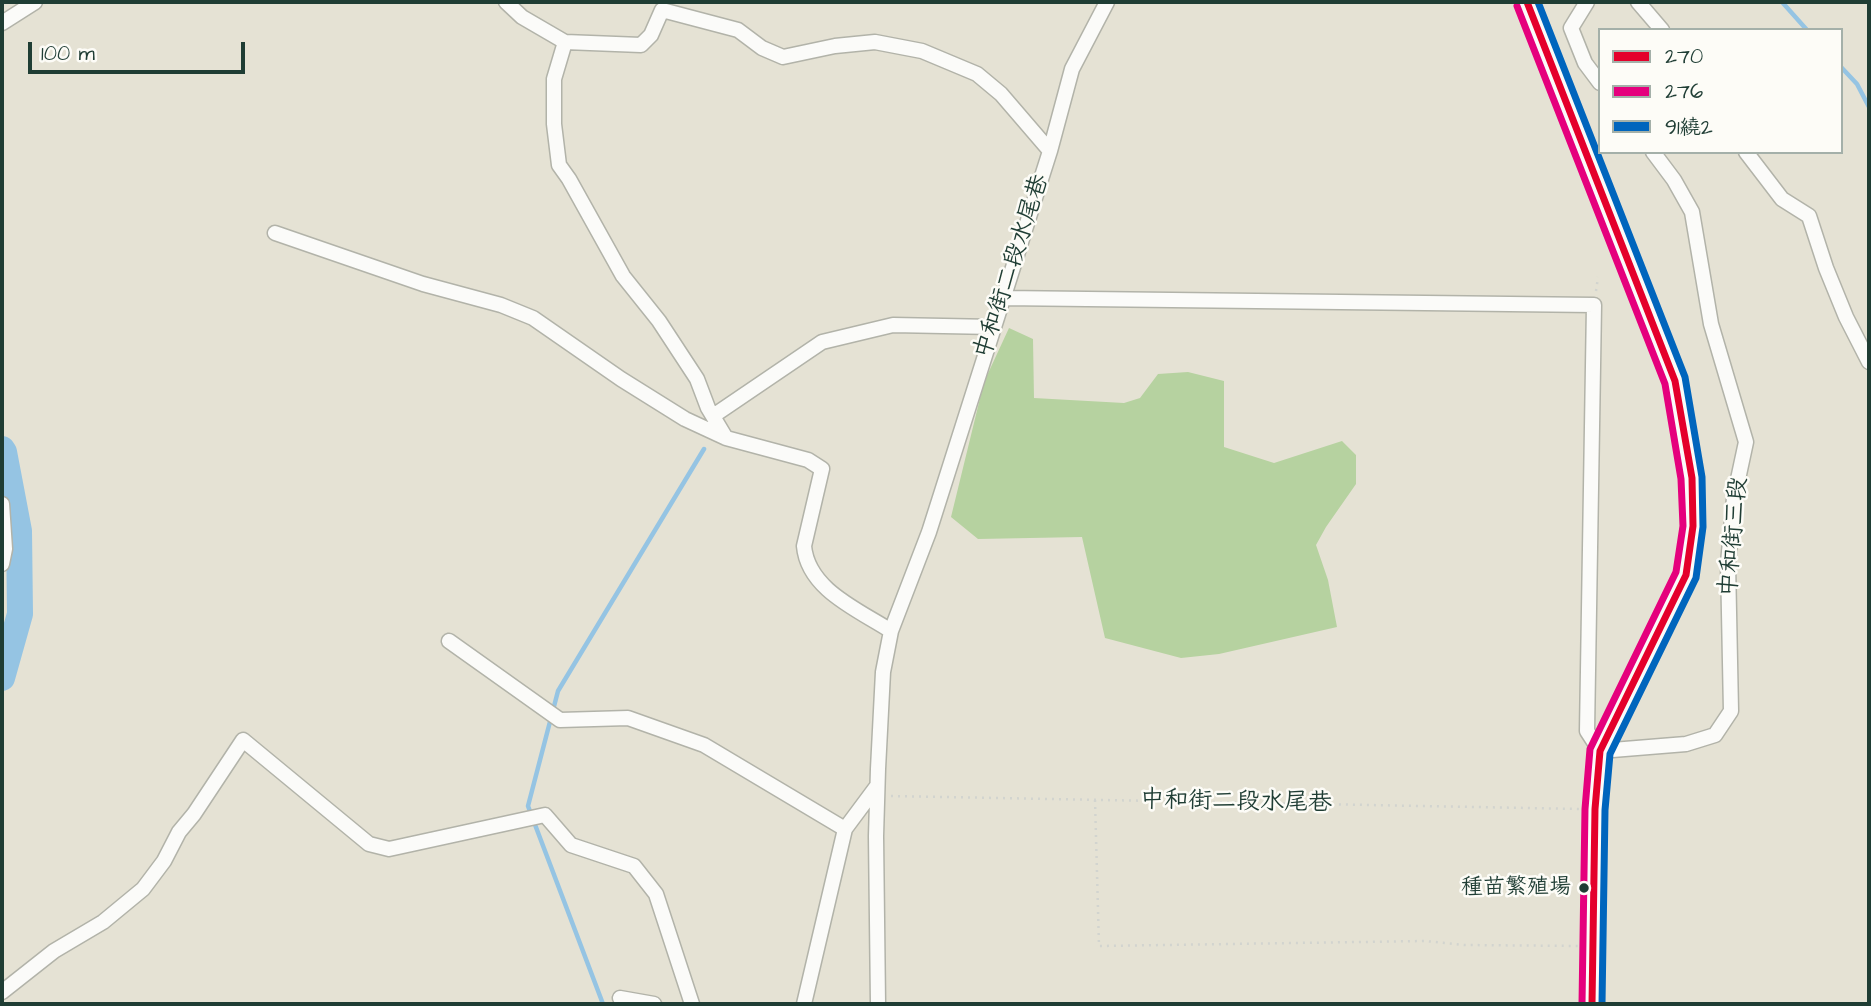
<!DOCTYPE html>
<meta charset="utf-8">
<style>
body{margin:0}
#map{position:relative;width:1871px;height:1006px;overflow:hidden;background:#e5e2d4;font-family:"Architects Daughter","LXGW WenKai TC",sans-serif}
canvas{display:block}
.frame{position:absolute;inset:0;border:4px solid #1f3d34;pointer-events:none}
.legend{position:absolute;left:1598px;top:28px;width:245px;height:126px;box-sizing:border-box;background:#fdfcf7;border:2px solid #a4b0a9;margin:0;padding:9px 12px;list-style:none;font-size:21px;color:#1f3d34}
.legend li{display:flex;align-items:center;gap:14px;height:35px}
.legend b{width:35px;border:2px solid #a4b0a9}
.scale{position:absolute;left:28px;top:42px;width:217px;height:32px;box-sizing:border-box;border:4px solid #1f3d34;border-top:0;padding-left:9px;font-size:21px;line-height:24px;white-space:nowrap;color:#1f3d34;-webkit-text-stroke:5px #fdfcf7;paint-order:stroke}
</style>
<div id="map">
<canvas width="1871" height="1006"></canvas>
<div class="frame"></div>
<ul class="legend">
<li><b style="height:9px;background:#e4002b"></b>270</li>
<li><b style="height:9px;background:#e5007d"></b>276</li>
<li><b style="height:9px;background:#0065bd"></b>91繞2</li>
</ul>
<div class="scale">100 m</div>
</div>
<script>
const g = document.querySelector('canvas').getContext('2d');
g.lineJoin = 'round';
function paint(path, color) { g.fillStyle = color; g.fill(path, 'evenodd'); }
function strokePath(path, color, width, dash) { g.strokeStyle = color; g.lineWidth = width; g.lineCap = dash ? 'butt' : 'round'; g.setLineDash(dash || []); g.stroke(path); }
function label(font, color, halo, rows, align = 'center') {
  g.font = font + ' "Architects Daughter","LXGW WenKai TC",sans-serif'; g.lineWidth = 5; g.setLineDash([]); g.textBaseline = 'middle'; g.strokeStyle = halo; g.fillStyle = color; for (const [text, x, y, turn = 0] of rows) {
    g.save(); g.translate(x, y); g.rotate((+turn || 0) * Math.PI / 180); g.textAlign = isNaN(turn) ? turn : align; if (halo) g.strokeText(text, 0, 0); g.fillText(text, 0, 0); g.restore();
  }
}
const green = new Path2D(`
 M1009,328l24,11 1,59 90,5 16,-5 18,-24 30,-2 36,9v66l50,16 68,-22 14,14v29l-30,43 -10,18 12,35 9,47 -118,27 -38,4 -76,-20 -23,-101 -104,2 -27,-22 33,-135z`);
const stream = new Path2D(`
 M1782,2l25,28
 M1841,67l16,17 12,23
 M531,814l-3,-8 30,-115 146,-242
 M534,822l69,182`);
const river = new Path2D(`
 M2,449l2,3 15,79 1,83 -18,64`);
const path = new Path2D(`
 M1596,291l2,-14
 M891,796l690,13
 M1095,800l4,146 326,-5 39,4 115,1`);
const minor = new Path2D(`
 M506,2l16,15 43,25 -11,37v45l5,41 10,14 54,97 36,45 38,58 11,29 18,30 82,22 14,9 -18,77c4,44 55,64 87,85
 M1587,2l-16,26 14,35 15,20
 M1638,2l24,28
 M2,23l33,-21
 M565,42l76,3 10,-10 11,-25 76,20 24,18 21,9 52,-11 40,-4 47,9 55,23 24,20 49,57
 M1746,152l36,47 27,17 17,52 20,49 23,45
 M275,233l148,51 78,21 32,13 88,61 64,40 41,19
 M1003,298l591,7 -7,426 13,20 86,-7 29,-9 16,-24 -3,-148 6,-65 12,-56 -35,-118 -19,-112 -18,-32 -21,-28
 M713,416l109,-74 71,-17 101,2
 M2,504l3,45 -3,15
 M449,641l111,79 68,-2 76,27 141,84
 M2,992l52,-41 49,-29 40,-33 21,-28 15,-29 15,-18 49,-74 126,104 20,5 156,-34 26,30 63,21 22,28 36,110
 M620,998l34,6
 M804,1004l41,-175 32,-43
 M878,1004l-2,-168 2,-67 5,-97 8,-41 38,-99 121,-381 22,-82 35,-67`);
const major = new Path2D(`
 M1527,2l148,379c14,65 27,129 11,194l-86,176 -5,58 -3,195`);
const bus1 = new Path2D(`
 M1527,2l148,379 17,97 1,48 -7,49 -86,176 -5,58 -3,195`);
const bus2 = new Path2D(`
 M1517,6l148,378 16,95 2,47 -7,46 -86,177 -5,60 -3,195`);
const bus3 = new Path2D(`
 M1538,2l147,375 17,100 1,50 -7,51 -86,176 -5,56 -3,194`);
const markers = [
 [1584,888,6,"#1f3d34"]
];
const busNames = [
 ["種苗繁殖場",1571,888]
];
const streetNames = [
 ["中和街二段水尾巷",1013,267,-72],
 ["中和街三段",1735,537,-85],
 ["中和街二段水尾巷",1236,803,1]
];
paint(green, '#b6d2a0');
strokePath(stream, '#95c4e3', 4.5);
strokePath(river, '#95c4e3', 26);
strokePath(minor, '#b2b3a9', 17);
strokePath(major, '#b2b3a9', 20);
strokePath(path, '#d2d4cf', 2.5, [2, 5]);
strokePath(minor, '#fbfbf9', 14);
strokePath(major, '#fbfbf9', 18);
strokePath(bus1, '#e4002b', 7);
strokePath(bus2, '#e5007d', 7);
strokePath(bus3, '#0065bd', 7);
for (const [x, y, r, color] of markers) { const dot = new Path2D(); dot.arc(x, y, r, 0, 2 * Math.PI); g.fillStyle = color; g.fill(dot); strokePath(dot, '#fdfcf7', 2.5); }
label('22px', '#1f3d34', '#fdfcf7', busNames, 'right');
label('24px', '#1f3d34', '#fdfcf7', streetNames);
</script>
